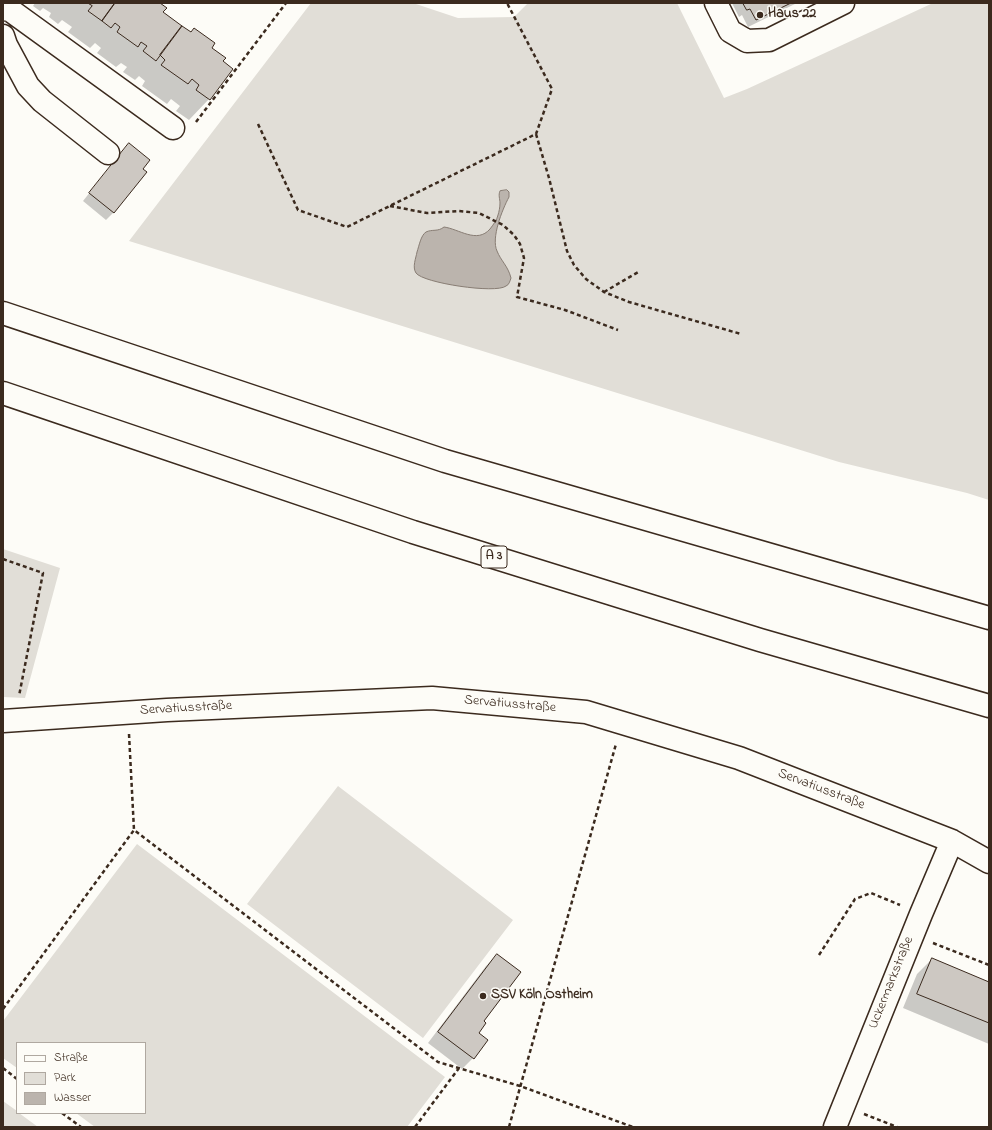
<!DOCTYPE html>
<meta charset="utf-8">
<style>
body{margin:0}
#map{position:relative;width:992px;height:1130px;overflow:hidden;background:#fdfcf7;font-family:"Indie Flower",sans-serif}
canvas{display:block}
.frame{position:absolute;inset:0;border:4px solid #3b2a1e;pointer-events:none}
.legend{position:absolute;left:16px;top:1042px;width:130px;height:72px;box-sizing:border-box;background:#fdfcf7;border:1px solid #afa8a0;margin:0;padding:5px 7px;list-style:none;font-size:12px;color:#3b2a1e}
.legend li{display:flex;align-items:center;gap:8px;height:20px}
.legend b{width:20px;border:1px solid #afa8a0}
</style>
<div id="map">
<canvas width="992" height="1130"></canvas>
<div class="frame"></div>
<ul class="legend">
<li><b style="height:5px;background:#fdfcf7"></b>Straße</li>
<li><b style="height:11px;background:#e1ded7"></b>Park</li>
<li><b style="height:11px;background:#bbb4ad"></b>Wasser</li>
</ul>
</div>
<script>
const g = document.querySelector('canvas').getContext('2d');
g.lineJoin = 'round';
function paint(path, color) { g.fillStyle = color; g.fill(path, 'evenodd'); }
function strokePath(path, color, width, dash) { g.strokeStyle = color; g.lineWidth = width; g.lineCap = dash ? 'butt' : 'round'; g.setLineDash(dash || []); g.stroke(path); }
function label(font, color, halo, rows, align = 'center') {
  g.font = font + ' "Indie Flower",sans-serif'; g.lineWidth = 3; g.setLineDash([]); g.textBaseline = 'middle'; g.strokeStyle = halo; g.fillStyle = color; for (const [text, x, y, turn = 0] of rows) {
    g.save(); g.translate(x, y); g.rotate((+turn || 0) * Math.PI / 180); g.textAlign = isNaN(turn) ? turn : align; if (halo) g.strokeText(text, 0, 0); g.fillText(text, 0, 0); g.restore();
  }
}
const green = new Path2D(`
 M311,3h102l45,15 56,-1 14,-14h149l47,95 23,-9 186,-86h56v497l-22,-7 -128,-31 -710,-221z
 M3,549l57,19 -35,130 -22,-1z
 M338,786l175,134 -90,118 -176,-134z
 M137,844l308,233 -38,50h-312l-19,-14h69v-70h-128v25l-14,-10v-37z
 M3,1101l14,10v2h2l19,14h-35z`);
const water = new Path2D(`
 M507,190l2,2v5c-7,13 -18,41 -12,54 4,10 11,15 14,27 -1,3 -2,7 -5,8 -10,8 -83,-3 -90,-13 -4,-6 0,-15 1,-21 2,-6 4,-17 9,-20 6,-3 12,0 18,-5 15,2 33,17 46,2 3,-4 7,-9 8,-14 1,-3 2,-8 2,-12 0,-4 -2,-8 0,-12z`);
const shadow = new Path2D(`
 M35,3h123l4,9 48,36 12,13 -13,38 -20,21 -13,-9 4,-5 -9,-7 -4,5 -25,-18 3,-5 -6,-5 -4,4 -12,-8 4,-5 -6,-4 -5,4 -19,-14 4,-5 -6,-5 -5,5 -22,-16 4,-5 -10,-7 -4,4 -9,-7 2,-4 -8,-5 -3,3 -7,-5z
 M732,3h65l-49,24 -6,-12 -3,2z
 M129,145l-15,67 -8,8 -23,-19 39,-49z
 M497,955l-15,66 -5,12 -4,25 -11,11 -34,-26 58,-77z
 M932,959l57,24v61l-86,-36 14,-34z`);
const building = new Path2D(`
 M88,3h27l-13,18 -14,-10 4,-5z
 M115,3h45l7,5 -4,4 19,14 -26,35 -13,-10 4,-5 -6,-4 -3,5 -21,-15 3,-5 -5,-4 -4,5 -9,-7z
 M743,3h48l-35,17 -6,-11 -3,1z
 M182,26l9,6 3,-4 21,15 -3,5 14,10 -3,3 10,8 -23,31 -14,-10 3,-5 -7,-6 -4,5 -27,-19 4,-5 -5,-5z
 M129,143l21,17 -7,9 4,3 -33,41 -25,-20z
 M497,954l24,18 -37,49 2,2 -7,10 9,7 -14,19 -36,-27z
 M932,958l57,24v41l-72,-29z`);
const path = new Path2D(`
 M196,122l90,-119
 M258,124l40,86 49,17 189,-93 16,-45 -45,-86
 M536,134l13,44 18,73 7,14 12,14 18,13 25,10 112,32
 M390,206l37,7 32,-2 20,2 24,12 11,10 6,9 4,14 -7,39 48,13 53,20
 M604,292l36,-21
 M3,559l40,14 -24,123
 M129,734l5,96
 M933,943l56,22
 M819,955l36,-56 16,-6 29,12
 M3,1009l131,-179 304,232 82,24 113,41
 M3,1068l14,11
 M62,1113l19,14
 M864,1114l33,13
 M415,1127l44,-59
 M509,1127l107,-383`);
const minor = new Path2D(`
 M716,3l14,28 17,10 22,-1 74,-37
 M3,9l7,1 163,118
 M3,36l3,9 22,41 14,15 66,52
 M3,721l164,-11 265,-12 154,14 153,46 213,83 37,21
 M835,1127l86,-213 31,-73`);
const highway = new Path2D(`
 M3,313l442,148 544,157
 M3,393l410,139 347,108 229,66`);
const markers = [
 [760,15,4,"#3b2a1e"],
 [483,996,4,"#3b2a1e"]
];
const shields = [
 [494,557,26]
];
const shieldNames = [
 ["A 3",494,557]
];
const poiNames = [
 ["Haus 22",768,15],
 ["SSV Köln Ostheim",491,996]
];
const streetNames = [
 ["Servatiusstraße",510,705,5],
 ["Servatiusstraße",186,709,-3],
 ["Servatiusstraße",821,790,21],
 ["Uckermarkstraße",892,983,-68]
];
paint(green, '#e1ded7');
paint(water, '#bbb4ad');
strokePath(water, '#887d74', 1);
paint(shadow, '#0003');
paint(building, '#cdc8c2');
strokePath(building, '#3b2a1e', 1);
strokePath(minor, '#3b2a1e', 25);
strokePath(highway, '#3b2a1e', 25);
strokePath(path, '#3b2a1e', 2.5, [4, 3]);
strokePath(minor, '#fdfcf7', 22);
strokePath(highway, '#fdfcf7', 22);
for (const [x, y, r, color] of markers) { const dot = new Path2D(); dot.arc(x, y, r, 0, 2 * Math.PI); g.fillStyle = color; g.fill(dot); strokePath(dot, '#fdfcf7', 1.5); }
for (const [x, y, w] of shields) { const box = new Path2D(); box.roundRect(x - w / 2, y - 11, w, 22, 3); g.fillStyle = '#fdfcf7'; g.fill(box); strokePath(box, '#3b2a1e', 1); }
label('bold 13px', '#3b2a1e', null, shieldNames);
label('bold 14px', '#3b2a1e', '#fdfcf7', poiNames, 'left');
label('14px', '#3b2a1e', '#fdfcf7', streetNames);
</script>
